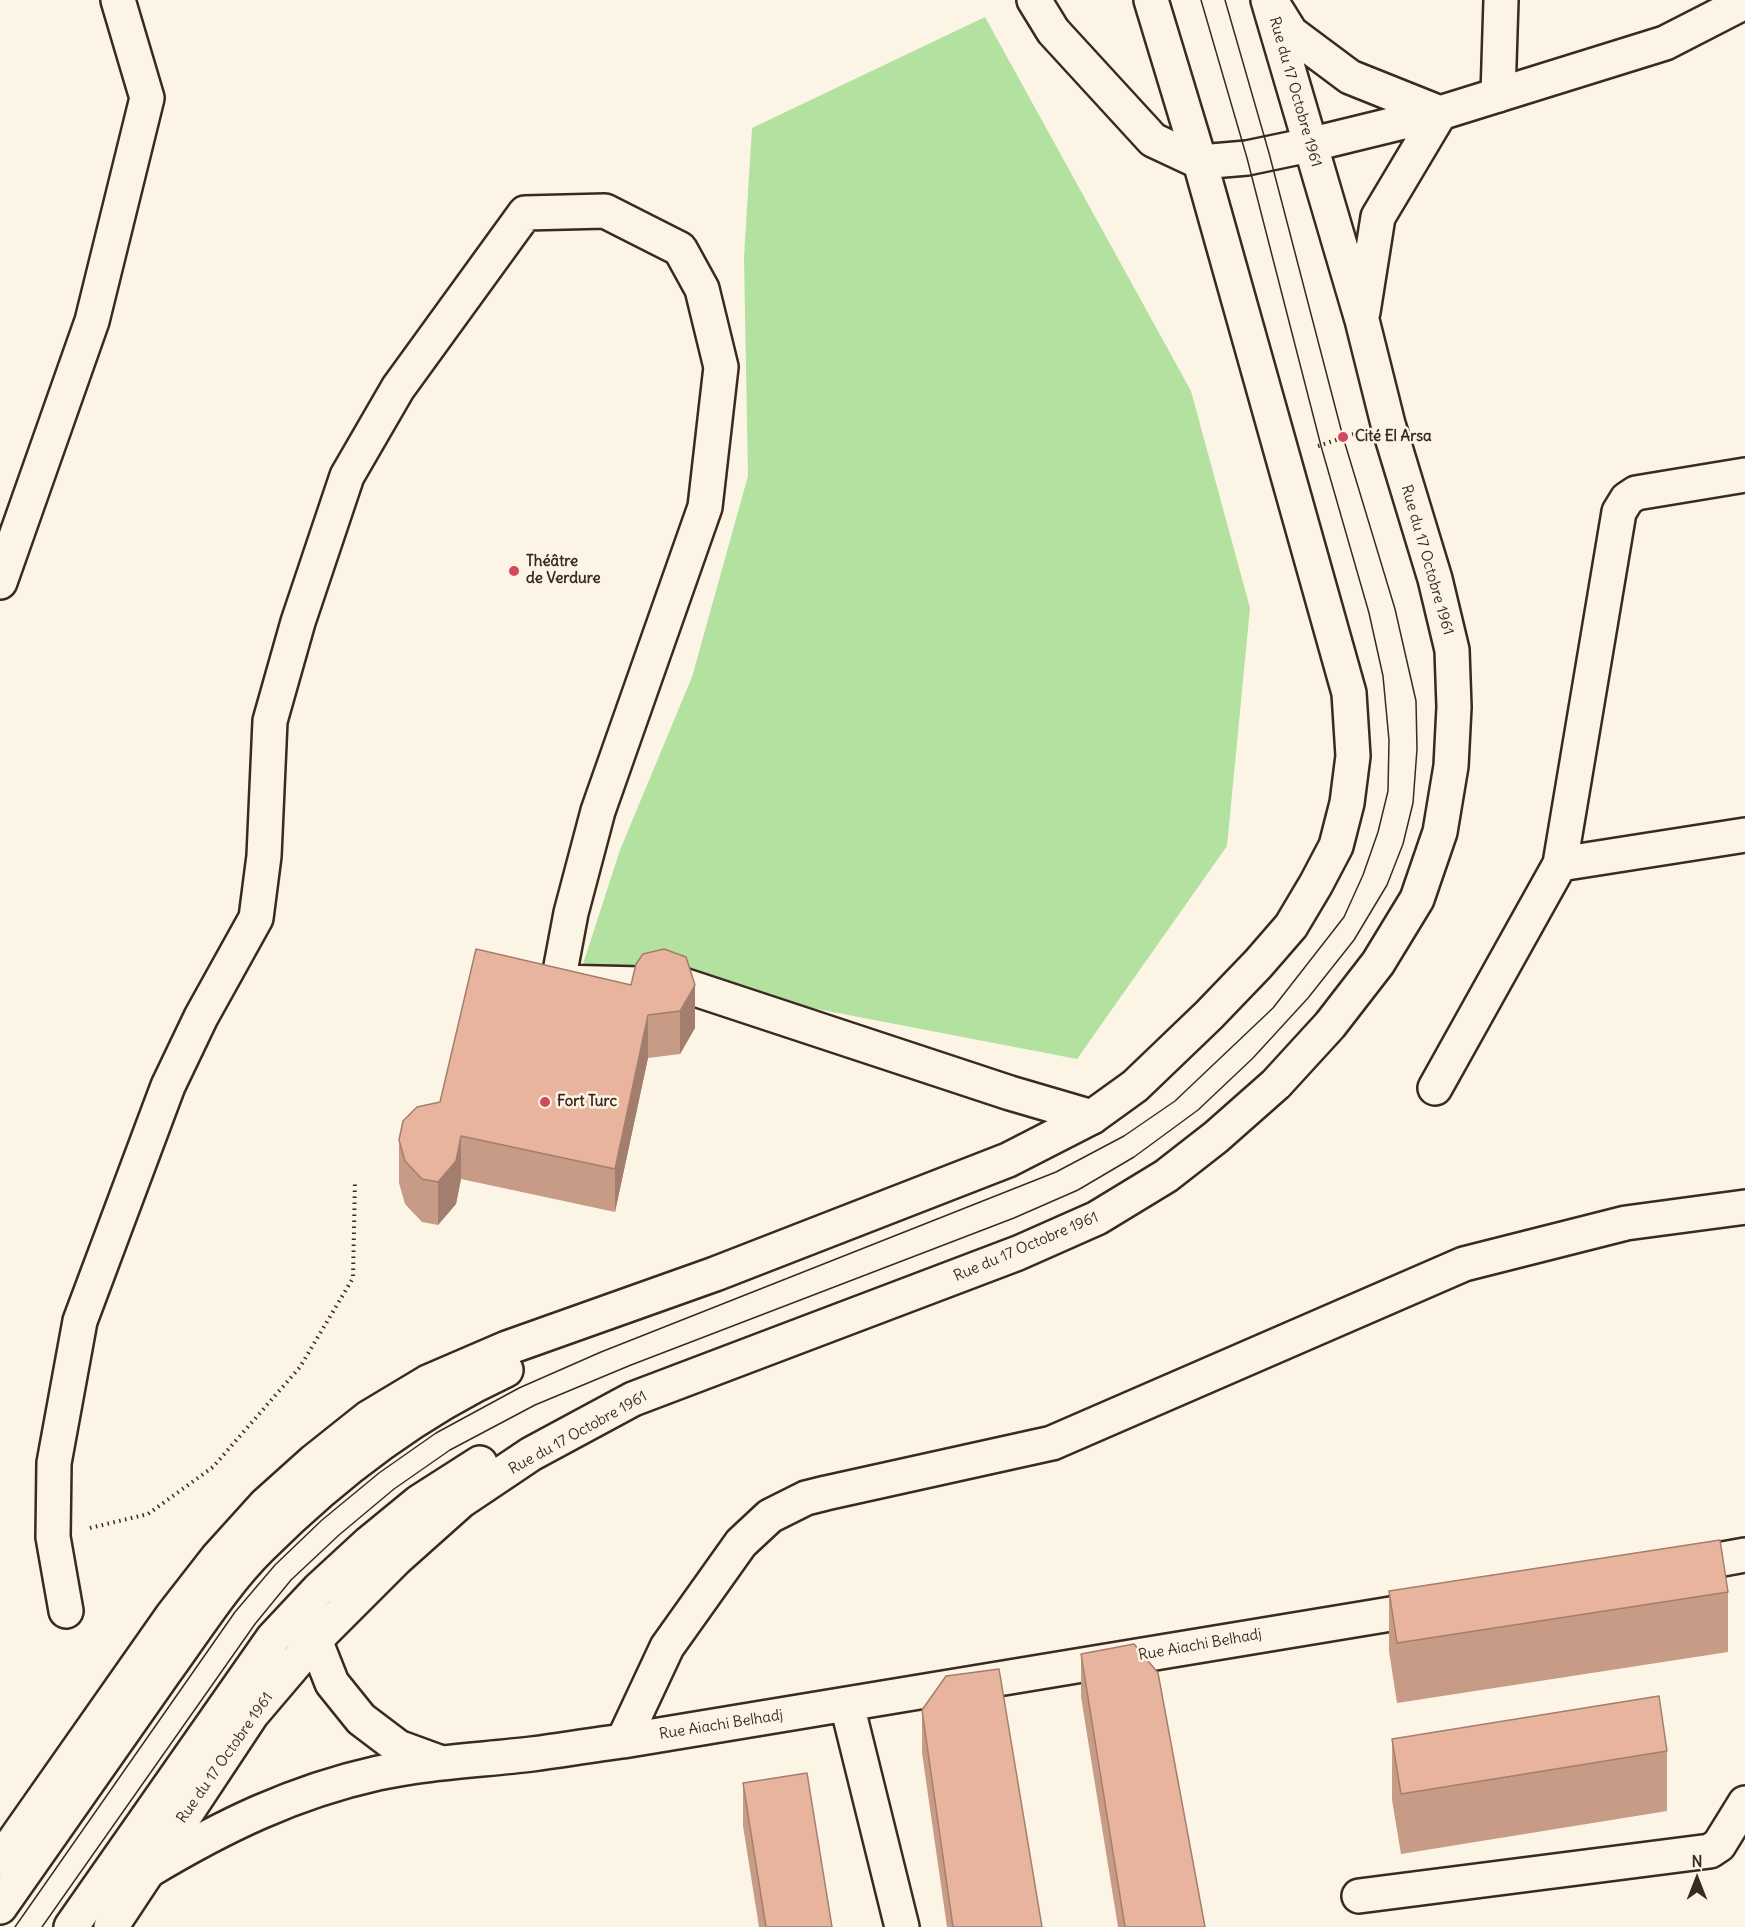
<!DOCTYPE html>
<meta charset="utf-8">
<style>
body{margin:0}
#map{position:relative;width:1745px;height:1927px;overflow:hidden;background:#fcf5e5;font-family:Delius,sans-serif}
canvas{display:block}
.north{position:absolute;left:1667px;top:1849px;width:60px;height:60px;-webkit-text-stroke:4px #fcf5e5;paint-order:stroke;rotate:0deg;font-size:16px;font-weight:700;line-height:24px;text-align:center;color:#3b2a1e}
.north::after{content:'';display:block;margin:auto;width:21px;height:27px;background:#3b2a1e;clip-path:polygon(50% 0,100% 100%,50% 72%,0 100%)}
</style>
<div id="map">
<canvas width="1745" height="1927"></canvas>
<div class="north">N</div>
</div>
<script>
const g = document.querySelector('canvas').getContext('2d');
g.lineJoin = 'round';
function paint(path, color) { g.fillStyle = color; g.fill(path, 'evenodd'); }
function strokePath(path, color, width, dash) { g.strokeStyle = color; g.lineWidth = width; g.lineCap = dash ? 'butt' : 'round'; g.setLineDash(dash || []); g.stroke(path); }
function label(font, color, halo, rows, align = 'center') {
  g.font = font + ' Delius,sans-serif'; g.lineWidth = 5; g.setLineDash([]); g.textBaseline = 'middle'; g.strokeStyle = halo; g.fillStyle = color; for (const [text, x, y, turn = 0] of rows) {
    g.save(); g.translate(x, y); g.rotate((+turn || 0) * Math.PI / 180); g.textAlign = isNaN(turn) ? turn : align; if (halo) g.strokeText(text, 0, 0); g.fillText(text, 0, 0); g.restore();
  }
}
const green = new Path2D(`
 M985,17l206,374 59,217 -23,238 -150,213 -494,-95 37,-114 72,-173 56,-201 -4,-219 8,-129z`);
const path = new Path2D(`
 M1318,446l36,-12
 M90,1528l58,-14 65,-47 87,-100 53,-89 2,-98`);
const minor = new Path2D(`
 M1034,0l19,31 100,109 47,22
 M1498,95l3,-95
 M1560,864l185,-29
 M1435,1088l125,-224 59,-352 8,-13 9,-6 109,-18
 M1679,1567l66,-12
 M66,1611l-13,-74 1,-74 26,-142 88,-235 33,-69 55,-99 8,-62 6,-135 28,-99 49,-146 51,-88 127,-175 80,-2 75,38 22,40 19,78 -16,140 -107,304 -27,102 -13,69 125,3 327,108 82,24
 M315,1640l17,43 29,36 37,28 41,15
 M847,1705l55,222
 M623,1741l44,-94 74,-104 29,-27 36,-18 20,-5 226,-50 412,-179 162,-41 119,-16
 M148,1871c75,-45 145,-79 230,-98 51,-11 103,-13 154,-19 30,-4 60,-9 91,-13l810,-134
 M1359,1896l351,-45 9,-6 26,-42`);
const major = new Path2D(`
 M1276,9l15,24 59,44 90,36
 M1200,162l47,-4 62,-13 131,-32 225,-70 80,-41
 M1363,312l15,-95 62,-104
 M0,582l92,-261 55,-223 -29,-98
 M0,1861l172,-245 46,-59 47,-52 49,-44 54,-43 60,-36 79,-34 208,-74 293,-114 84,-43 43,-31 74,-71 49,-51 33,-38 25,-42 20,-38 11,-43 6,-47 -4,-63 -149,-531 -49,-162
 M0,1907c55,-78 109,-156 164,-234 30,-41 61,-91 97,-126 71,-71 154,-135 245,-177
 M71,1927l202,-289 45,-48 51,-47 50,-41 61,-39
 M111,1927l141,-213 63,-74 81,-81 65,-58 70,-47 102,-55 385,-146 79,-35 69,-42 50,-39 60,-53 54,-59 48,-62 39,-64 23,-67 11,-66 3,-59 -2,-57 -17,-71 -47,-155 -26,-104 -94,-320`);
const tram = new Path2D(`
 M15,1927l220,-315 40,-47 47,-45 57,-47 57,-40 83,-45 82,-36 455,-180 68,-36 51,-35 98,-93 71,-91 19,-42 15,-43 10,-41 1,-51 -6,-64 -14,-63 -48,-167 -74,-288 -46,-158
 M42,1927l213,-303 36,-44 48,-45 55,-46 56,-39 85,-45 96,-40 383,-147 64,-28 56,-33 64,-47 55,-52 55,-60 46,-58 33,-55 16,-41 10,-41 4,-54 -1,-48 -21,-92 -52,-172 -74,-284 -44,-153`);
const wall = new Path2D(`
 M643,954l52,74 -15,26 -32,4 -33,154 -154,-33 -5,25 -18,21 -16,-3 -17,-18 -6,-21v-43l41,-38 191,-117z
 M1389,1591l339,1v60l-331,51 -8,-52z
 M1081,1654l124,273h-87l-37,-230z
 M922,1710l120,217h-95l-25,-174z
 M1392,1739l275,12v60l-266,43 -9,-54z
 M743,1783l89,144h-73l-16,-101z`);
const shadedWall = new Path2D(`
 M695,985v43l-15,26v-43z
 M648,1015v43l-33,154v-43z
 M461,1136v43l-5,25 -18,21v-43z`);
const building = new Path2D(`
 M476,949l155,36 5,-21 7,-10 21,-5 22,8 9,28 -15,26 -32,4 -33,154 -154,-33 -5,25 -18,21 -16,-3 -17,-18 -6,-21 4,-19 14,-14 23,-5z
 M1720,1540l8,52 -331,51 -8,-52z
 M1134,1644l24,29 47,254h-80l-44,-273z
 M999,1669l43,258h-89l-31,-217 24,-34z
 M1659,1696l8,55 -266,43 -9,-55z
 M807,1773l25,154h-66l-23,-144z`);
const markers = [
 [1343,437,6,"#d1495b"],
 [514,571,6,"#d1495b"],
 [545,1102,6,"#d1495b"]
];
const streetNames = [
 ["Rue du 17 Octobre 1961",1295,92,74],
 ["Rue du 17 Octobre 1961",1427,560,74],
 ["Rue du 17 Octobre 1961",1026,1247,-23],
 ["Rue du 17 Octobre 1961",578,1433,-29],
 ["Rue Aiachi Belhadj",1200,1645,-10],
 ["Rue Aiachi Belhadj",721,1725,-9],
 ["Rue du 17 Octobre 1961",225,1758,-55]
];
const poiNames = [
 ["Cité El Arsa",1355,437],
 ["Théâtre",526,562],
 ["de Verdure",526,579],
 ["Fort Turc",557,1102]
];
paint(green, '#b2e1a0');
strokePath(minor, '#3b2a1e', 38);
strokePath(major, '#3b2a1e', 38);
strokePath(path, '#3b2a1e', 4, [1.5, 4.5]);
strokePath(minor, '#fcf5e5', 33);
strokePath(major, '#fcf5e5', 33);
strokePath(tram, '#3b2a1e', 1.5);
paint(wall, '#c89b87');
paint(shadedWall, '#a37e6e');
paint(building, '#e9b49d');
strokePath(building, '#a37e6e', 1.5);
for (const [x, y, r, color] of markers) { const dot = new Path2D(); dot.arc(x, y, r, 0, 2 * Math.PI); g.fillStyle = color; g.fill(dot); strokePath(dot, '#fcf5e5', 2); }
label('15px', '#3b2a1e', '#fcf5e5', streetNames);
label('bold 15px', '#3b2a1e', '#fcf5e5', poiNames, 'left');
</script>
